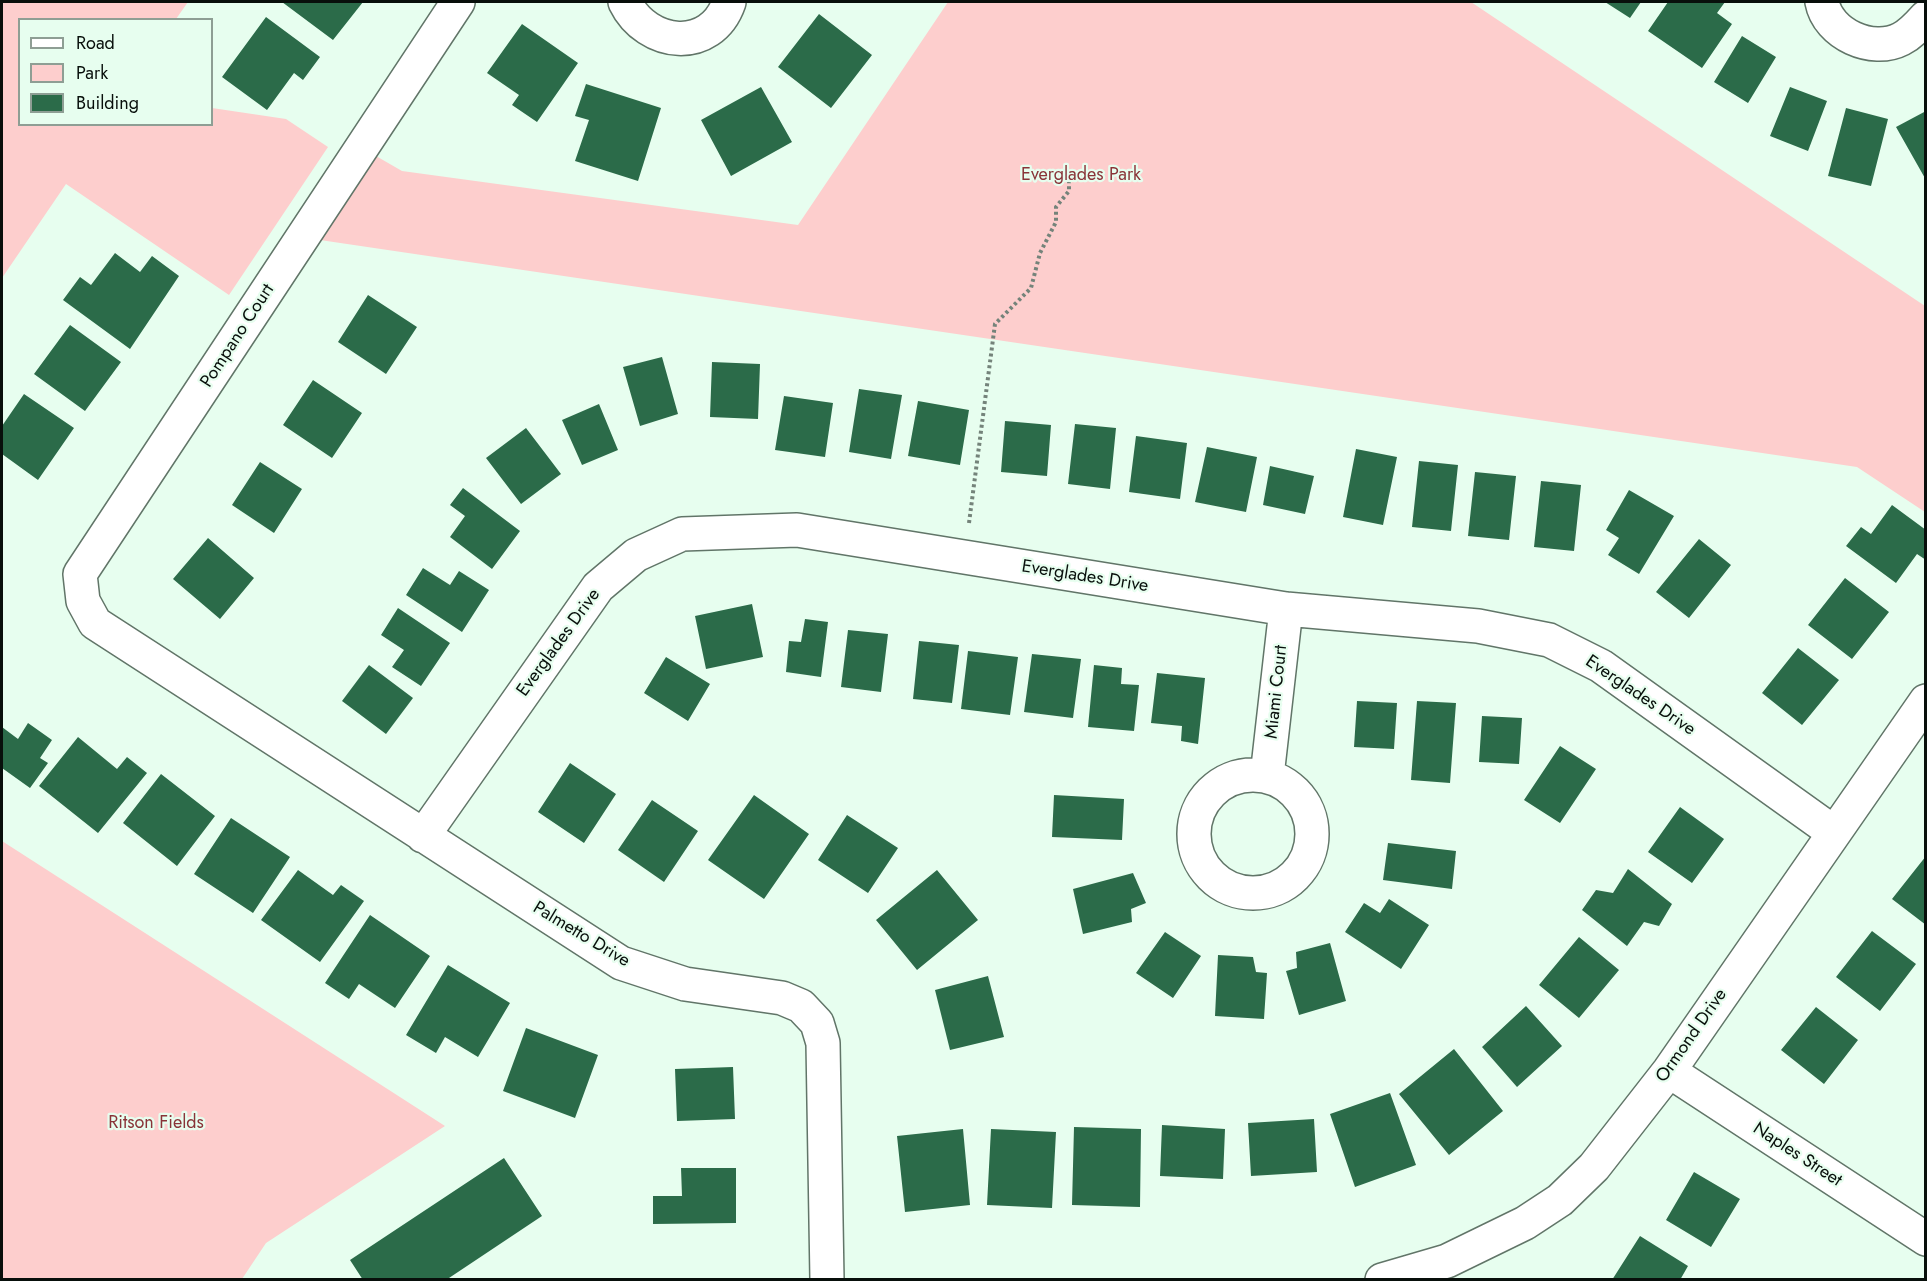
<!DOCTYPE html>
<style>
body{margin:0}
#map{position:relative;width:1927px;height:1281px;overflow:hidden;background:#e7feef;font-family:Jost,sans-serif}
canvas{display:block}
.frame{position:absolute;inset:0;border:3px solid #080f0b;pointer-events:none}
.legend{position:absolute;left:18px;top:18px;width:195px;height:108px;box-sizing:border-box;background:#e7feef;border:2px solid #8e9e94;margin:0;padding:8px 10px;list-style:none;font-size:18px;color:#080f0b}
.legend li{display:flex;align-items:center;gap:12px;height:30px}
.legend b{width:30px;border:2px solid #8e9e94}
</style>
<div id="map">
<canvas width="1927" height="1281"></canvas>
<div class="frame"></div>
<ul class="legend">
<li><b style="height:8px;background:#fff"></b>Road</li>
<li><b style="height:16px;background:#fdcecd"></b>Park</li>
<li><b style="height:16px;background:#2b6b49"></b>Building</li>
</ul>
</div>
<script>
const g = document.querySelector('canvas').getContext('2d');
g.lineJoin = 'round';
function paint(path, color) { g.fillStyle = color; g.fill(path, 'evenodd'); }
function strokePath(path, color, width, dash) { g.strokeStyle = color; g.lineWidth = width; g.lineCap = dash ? 'butt' : 'round'; g.setLineDash(dash || []); g.stroke(path); }
function label(font, color, halo, rows, align = 'center') {
  g.font = font + ' Jost,sans-serif'; g.lineWidth = 4.5; g.setLineDash([]); g.textBaseline = 'middle'; g.strokeStyle = halo; g.fillStyle = color; for (const [text, x, y, turn = 0] of rows) {
    g.save(); g.translate(x, y); g.rotate((+turn || 0) * Math.PI / 180); g.textAlign = isNaN(turn) ? turn : align; if (halo) g.strokeText(text, 0, 0); g.fillText(text, 0, 0); g.restore();
  }
}
const green = new Path2D(`
 M2,2h186l-12,17 -156,1v104h192v-16l74,11 42,28 -99,148 -163,-111 -64,94z
 M948,2h523l454,304v206l-68,-45 -1537,-227 56,-84 26,15 396,54z
 M2,841l443,285 -179,117 -24,36h-240z`);
const building = new Path2D(`
 M282,2h81l-30,38z
 M1605,2h36l-11,16z
 M1668,2h57l-8,11 15,11 -30,44 -54,-37z
 M819,14l53,41 -41,53 -53,-41z
 M266,17l54,40 -17,23 -9,-7 -27,37 -45,-33z
 M522,24l56,39 -41,59 -25,-17 7,-10 -32,-22z
 M1742,36l34,21 -28,46 -34,-21z
 M586,84l75,24 -23,73 -63,-20 14,-41 -14,-4z
 M761,87l31,55 -61,34 -30,-56z
 M1790,87l37,14 -19,50 -38,-15z
 M1846,108l42,11 -17,67 -43,-10z
 M1926,111v69l-30,-53z
 M115,253l25,19 12,-16 27,20 -49,73 -67,-49 17,-23 11,8z
 M368,295l49,32 -31,47 -48,-32z
 M70,325l51,37 -36,49 -51,-37z
 M662,357l16,57 -38,12 -17,-59z
 M712,362l48,2 -2,55 -48,-2z
 M313,380l49,33 -30,45 -49,-33z
 M859,389l43,6 -11,64 -42,-7z
 M24,394l50,34 -36,52 -36,-26v-28z
 M784,396l49,7 -8,54 -50,-7z
 M918,401l51,9 -9,55 -52,-9z
 M599,404l19,46 -36,15 -20,-45z
 M1005,421l46,4 -4,51 -46,-4z
 M1075,424l41,4 -6,61 -42,-5z
 M526,428l35,46 -40,30 -35,-46z
 M1136,436l51,7 -7,56 -51,-7z
 M1207,447l50,10 -11,55 -51,-10z
 M1356,449l41,8 -14,68 -40,-8z
 M1419,461l39,4 -7,66 -39,-4z
 M260,462l42,27 -28,44 -42,-28z
 M1270,466l44,10 -9,38 -42,-9z
 M1475,472l41,4 -7,64 -41,-4z
 M1541,481l40,4 -7,66 -40,-4z
 M463,488l57,43 -28,38 -42,-32 15,-21 -15,-11z
 M1629,490l45,26 -35,58 -31,-19 11,-17 -13,-8z
 M1892,505l34,25v30l-9,-6 -21,29 -50,-37 15,-19 10,7z
 M208,538l46,40 -34,41 -47,-40z
 M1699,539l32,26 -42,53 -33,-26z
 M423,568l27,17 9,-14 30,19 -27,42 -56,-37z
 M1845,578l44,34 -37,47 -44,-34z
 M752,604l11,53 -57,12 -11,-53z
 M398,608l52,35 -29,43 -29,-19 12,-17 -23,-15z
 M805,619l23,3 -7,55 -35,-5 3,-31 12,1z
 M848,630l40,4 -7,58 -40,-5z
 M919,641l40,4 -7,58 -39,-4z
 M1798,648l41,32 -37,45 -40,-32z
 M968,651l50,6 -8,58 -49,-6z
 M1032,654l49,5 -8,59 -49,-6z
 M666,657l44,27 -22,37 -44,-28z
 M369,665l44,33 -27,36 -44,-33z
 M1094,665l28,3 -1,16 18,1 -5,46 -46,-4z
 M1157,673l48,5 -7,66 -17,-3 1,-15 -31,-3z
 M1357,701l40,2 -3,46 -40,-2z
 M1417,701l39,2 -6,80 -39,-3z
 M1482,716l40,2 -3,46 -40,-2z
 M28,723l24,17 -12,18 8,5 -18,25 -28,-20v-41l16,12z
 M78,737l39,32 10,-12 20,16 -49,60 -59,-47z
 M1560,746l36,23 -36,54 -36,-23z
 M570,763l46,31 -32,49 -46,-31z
 M161,774l54,42 -38,50 -54,-43z
 M754,795l55,39 -45,65 -56,-39z
 M1054,795l70,4 -2,41 -70,-3z
 M652,800l46,31 -34,51 -46,-32z
 M1680,807l44,32 -32,44 -44,-31z
 M847,815l51,33 -30,45 -50,-33z
 M231,818l59,39 -37,56 -59,-39z
 M1388,843l68,8 -4,38 -69,-9z
 M1926,856v69l-34,-26z
 M1628,869l44,35 -13,22 -15,-4 -17,24 -45,-36 14,-20 17,3z
 M298,870l35,25 8,-10 23,16 -44,61 -59,-42z
 M937,870l41,50 -61,50 -41,-50z
 M1133,873l13,30 -15,6 1,13 -49,12 -10,-45z
 M1389,899l40,26 -28,44 -56,-37 19,-29 16,10z
 M370,915l60,41 -35,52 -36,-24 -10,15 -24,-16z
 M1872,931l44,33 -36,47 -44,-34z
 M1165,932l36,24 -28,42 -37,-25z
 M1579,937l40,33 -40,48 -40,-33z
 M1330,943l16,58 -47,14 -13,-44 11,-3 -1,-16z
 M1218,955l35,2 3,15 11,1 -3,46 -49,-3z
 M448,965l62,38 -32,54 -33,-20 -9,16 -30,-18z
 M988,976l16,61 -54,13 -15,-60z
 M1526,1006l36,40 -45,41 -35,-40z
 M1816,1007l42,33 -34,44 -43,-34z
 M526,1028l72,27 -23,63 -72,-27z
 M1454,1049l49,62 -54,44 -50,-61z
 M733,1067l2,52 -58,2 -2,-52z
 M1390,1093l26,72 -61,22 -25,-73z
 M1314,1119l3,53 -66,4 -3,-53z
 M1162,1125l63,4 -2,50 -63,-3z
 M1074,1127l67,2 -1,78 -68,-2z
 M963,1129l7,76 -65,7 -8,-76z
 M991,1129l65,3 -4,76 -65,-3z
 M504,1158l38,58 -96,64h-83l-13,-20z
 M681,1168h55v55l-83,1v-28h29z
 M1694,1172l46,27 -29,48 -45,-27z
 M1640,1236l48,30 -8,14h-68z`);
const path = new Path2D(`
 M969,523l26,-199 36,-36 9,-35 16,-31v-15l13,-16v-9`);
const minor = new Path2D(`
 M458,2l-378,572 3,27 12,22 526,340 64,21 97,14 19,8 16,17 6,20 4,237
 M625,2c22,45 86,52 104,0
 M1822,2c6,32 50,52 79,37 10,-5 17,-13 25,-22
 M1194 834a59 59 0 1 1 118 0a59 59 0 1 1-118 0Z
 M1267,776l19,-167
 M423,836l175,-249 38,-32 46,-21 115,-4 489,79 192,17 71,14 52,26 232,166
 M1669,1071l257,168
 M1382,1280l65,-19 78,-38 35,-23 34,-33 75,-96 257,-370`);
const parkNames = [
 ["Everglades Park",1081,176],
 ["Ritson Fields",156,1124]
];
const streetNames = [
 ["Pompano Court",238,336,-57],
 ["Everglades Drive",1085,577,9],
 ["Everglades Drive",559,643,-54],
 ["Miami Court",1277,692,-84],
 ["Everglades Drive",1640,696,34],
 ["Palmetto Drive",581,935,31],
 ["Ormond Drive",1692,1036,-55],
 ["Naples Street",1797,1155,33]
];
paint(green, '#fdcecd');
paint(building, '#2b6b49');
strokePath(minor, '#617568', 36);
strokePath(path, '#74837a', 4, [3, 3]);
strokePath(minor, '#fff', 33);
label('18px', '#893438', '#e7feef', parkNames);
label('18px', '#080f0b', '#e7feef', streetNames);
</script>
